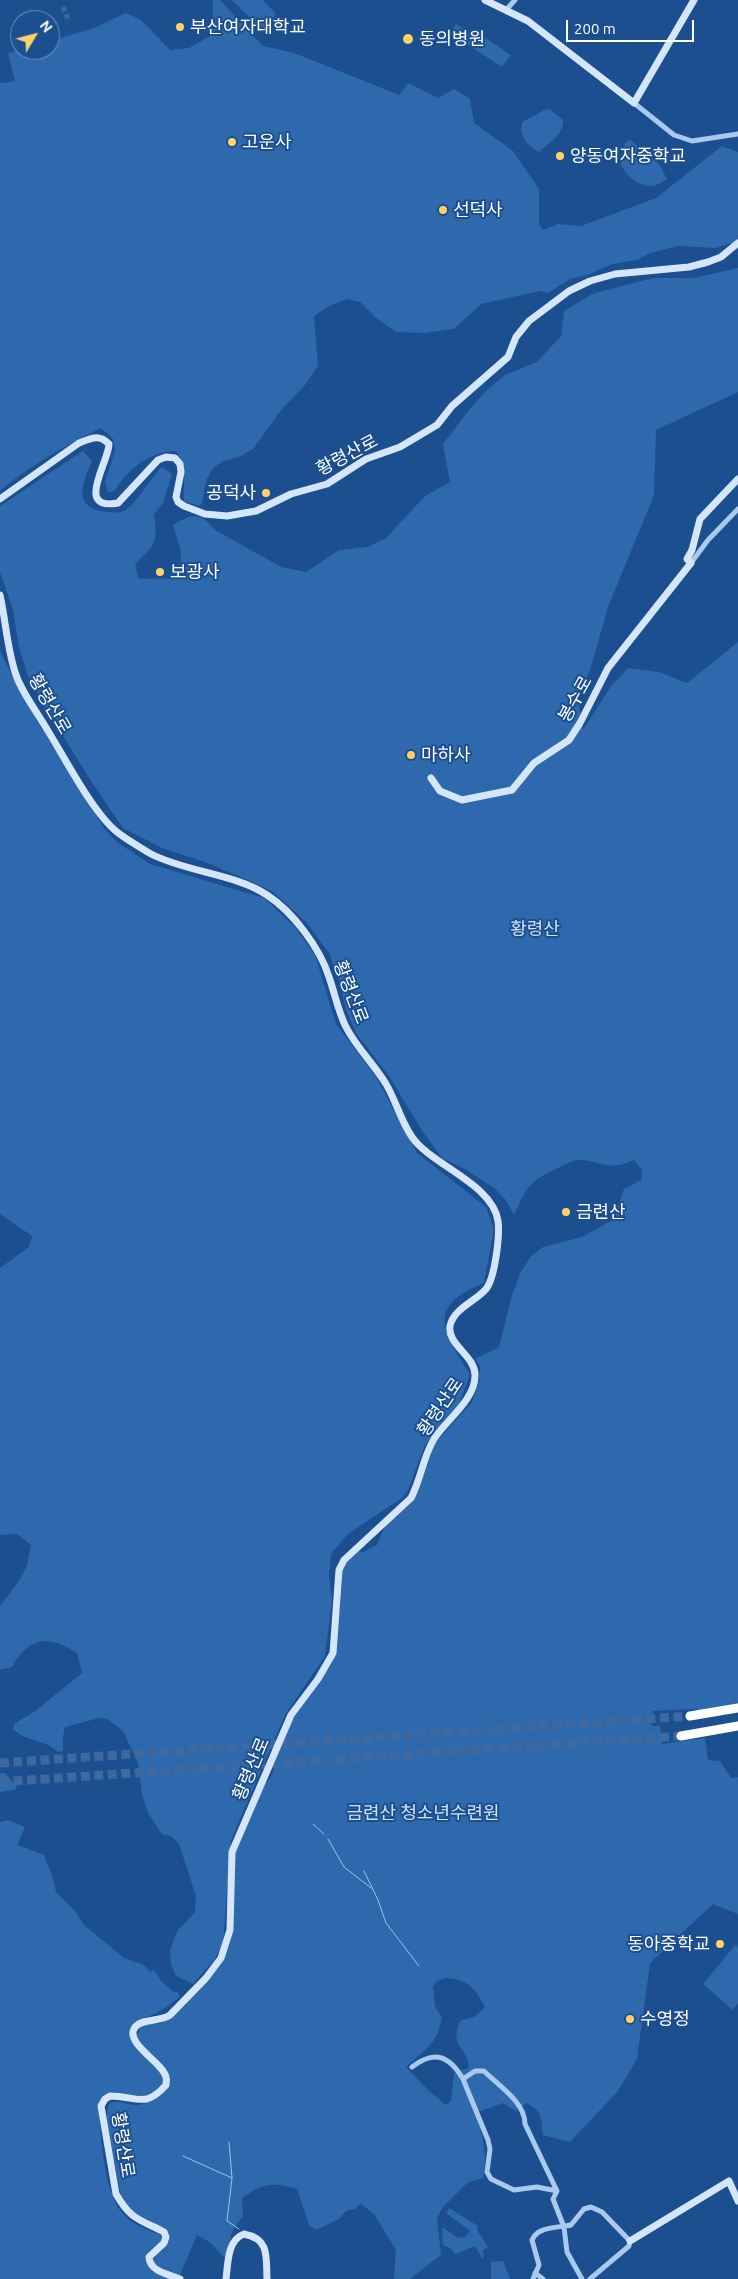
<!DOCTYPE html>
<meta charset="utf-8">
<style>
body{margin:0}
#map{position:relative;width:738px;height:2279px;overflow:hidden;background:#1b4f8f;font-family:Ubuntu,sans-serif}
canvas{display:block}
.north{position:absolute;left:10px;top:10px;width:50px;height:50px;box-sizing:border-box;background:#1b4f8f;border:1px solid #7695bc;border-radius:50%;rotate:53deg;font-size:14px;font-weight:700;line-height:20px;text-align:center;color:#fff}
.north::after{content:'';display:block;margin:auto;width:18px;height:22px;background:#ffd166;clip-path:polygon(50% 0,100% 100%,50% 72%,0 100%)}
.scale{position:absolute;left:566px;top:20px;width:128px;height:22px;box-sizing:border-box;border:2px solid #fff;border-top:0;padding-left:6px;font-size:15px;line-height:18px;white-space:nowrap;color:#fff;-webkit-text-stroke:4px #1b4f8f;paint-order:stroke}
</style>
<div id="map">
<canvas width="738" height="2279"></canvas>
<div class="north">N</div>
<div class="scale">200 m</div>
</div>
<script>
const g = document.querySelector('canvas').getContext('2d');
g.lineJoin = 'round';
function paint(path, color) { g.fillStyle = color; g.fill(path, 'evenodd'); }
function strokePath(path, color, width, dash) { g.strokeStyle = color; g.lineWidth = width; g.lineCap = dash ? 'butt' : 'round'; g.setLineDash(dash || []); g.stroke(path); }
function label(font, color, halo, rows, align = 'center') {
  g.font = font + ' Ubuntu,"Noto Sans KR",sans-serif'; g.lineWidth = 4; g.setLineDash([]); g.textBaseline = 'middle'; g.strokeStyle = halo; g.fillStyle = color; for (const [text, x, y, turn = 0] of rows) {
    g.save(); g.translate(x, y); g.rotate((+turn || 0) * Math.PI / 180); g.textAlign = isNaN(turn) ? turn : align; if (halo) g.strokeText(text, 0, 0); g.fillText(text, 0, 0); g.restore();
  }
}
const green = new Path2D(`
 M213,0h7l43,46 31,7 105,42 9,-12 30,15 16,-9 16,10 4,24 39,28 26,38v35l4,6 15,-6 23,2 75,-28 66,-52 16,6v87l-5,4 -18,5 -36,-2 -29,7 -13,7 -25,4 -22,10 -20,5 -22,14 -8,-2 -59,13 -27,25 -30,4 -28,-1 -20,-14 -16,-16 -13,-3 -18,7 -15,10 4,50 -13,19 -23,24 -29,40 -14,8 -16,4 -10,7 -7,13 -4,23 -3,2 -15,-5c-1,-19 4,-34 -8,-50 -23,-1 -51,19 -61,40l-7,1 -3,-10 10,-31 -2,-12 -12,-11c-37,18 -70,37 -101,63v-408l15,-2 -7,-28 12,-3h30v-9l44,-13 32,-15 15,7 29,30 19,-2 23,-13z
 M232,0h31l13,14 -11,15 -5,-1z
 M456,24l17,12 3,-4 35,23 -9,12 -52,-34z
 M546,109l5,1 12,10c1,14 -14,23 -24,32 -12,-7 -20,-15 -17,-30z
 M630,140l29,24 8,15c-3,2 -7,5 -11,6 -14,5 -33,-10 -36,-24l5,-18z
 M738,268v124l-82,38 -2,65 -46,112 -17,60 -13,33 5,30 28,-44 17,-18 31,4 28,11 51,-41v1063l-40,8 -1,-4 -44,2 -1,15h8l2,18 43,-6 3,22 12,1 11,17 7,-1v137l-25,-10 -63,59 -13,96 -19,32 -48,51 -27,-7c-2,-18 -1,-23 -16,-32l-11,8 -13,-8 -28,10c8,21 13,42 8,65l-16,5 -25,25 -5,11 4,36 -31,24h-16l2,-29 -22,-36 -13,-10 -6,5 -9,2 -7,8 -23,11 -7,-5 -12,-36c-26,-7 -33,-6 -55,9l1,18 -11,16 -6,27 -15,-16 -14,-8 -17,40c-11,-2 -20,-6 -28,-14l17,-25 -34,-22 -14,-17 -15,-80 3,-13c8,-4 11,-2 19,0 21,5 30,-10 42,-25l-1,-4 -32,-36 -1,-3 5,-9 5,-3 15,-1 8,-4 38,-38 24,-49 3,-79 27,-66c9,-6 14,-14 12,-26l19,-42 38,-57 10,-52 2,-38 7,-13 10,-8 4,1 14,-7 8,-19 27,-25 18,-49 7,-11 35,-39 7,-21 1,-15 -5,-7 24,-12 13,-52 9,-23 10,-16 12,-9 39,-10 31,-17 11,-31 17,-9 1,-10 -8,-10c-27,11 -27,3 -52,0 -8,-1 -15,4 -22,7 -32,15 -31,17 -46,48l-9,-16 -11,-11 -29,-19 -23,-11 -21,-29 -32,-53 -33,-43 -10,-23 -7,-29 -10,-28 -24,-32 -32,-29 -18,-9 -50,-21 -43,-14 -39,-20 -30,-44 -50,-80 -15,-28 -9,-28 -6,-38 -13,-38v-66l83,-55 9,10c-7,18 -21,44 9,50 7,1 16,3 23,0 12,-6 26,-33 38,-44l10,7 -9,29 -9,12c4,28 1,30 -19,49l3,14c10,2 20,-1 33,1l9,-9 1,-18 -8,-27c18,-11 27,-14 42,5l66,37 25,5 33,-22 29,-3 18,-9 39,-42 25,-14 -7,-38 26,-34 17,-19 19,-16 32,-13 24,-26 3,-25 28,-17 41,-11 21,-5h40zM446,1978c23,2 29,10 39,29l-11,10 -13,3c-14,25 8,28 8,48l-15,5 -3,28 -5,4 -17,-14 -23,-24c19,-19 30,-20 36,-49l-7,-12 -2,-19 4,-6z
 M0,646l1,7 24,48 79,127 13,14 33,22 114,34 31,29 20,28 21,69 40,53 41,76 69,54 8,22 -10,54c-60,24 -40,50 -14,91l-10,28 -35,43 -17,45 -6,8 -54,36 -17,20 -2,21 3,25 -7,56 -40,59 -54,125 -8,104 -9,16 -21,24 -17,-8 -5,-12 -1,-14 8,-20 17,-18 1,-16 -17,-52 -8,-8 -9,-2 -14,-21 -6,-19 -4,-31 -15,-32 -16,-12 -8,-1 -34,9 -2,10v14l-5,1c-13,-13 -32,-10 -45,-23l2,-6 19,-11 48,-39 -5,-20c-28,-18 -48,-17 -65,14l-12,3v-64l19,-25 8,-15 4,-21 -14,-11 -17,1v-267l29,-21 3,-11 -32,-22z
 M0,1773h5l12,14 -3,3 -14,2z
 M8,1820l17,7 -8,18 27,10 9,23 3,14 20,20 7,12 41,34 20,7 6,7 4,-2 8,12 13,11 2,-2 3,6c-8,5 -15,12 -24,16 -17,9 -26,5 -25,29l34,36 -3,9 -13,10 -38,-4 -13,13c4,31 4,85 26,109 10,11 25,15 37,20l2,5 -15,14 -1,10 6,8 23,7h-176v-457z
 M736,1944l2,4v55l-5,7 -30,-26z
 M449,2208l29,18 -1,4 11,17 -5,3 1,7 -2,1 -7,-12 -19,8 -6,-6 -7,-3 -1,-18 16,11 7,-1 5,-6 -24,-18z
 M503,2261l7,18h-19v-17z`);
const stream = new Path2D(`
 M313,1824l11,10
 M328,1839l16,28 27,21
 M364,1871l14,29 8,23 33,43
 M229,2142l3,36 -5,43 12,8
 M183,2156l49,22`);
const streetTunnel = new Path2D(`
 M63,7l6,14`);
const highwayTunnel = new Path2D(`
 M0,1763l690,-47
 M0,1782l681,-46`);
const street = new Path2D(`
 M506,10l9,-10
 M634,103l40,32 18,6 46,-7
 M691,563l17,-23 30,-31
 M412,2067c22,-17 37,-12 51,12l12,-8h9c15,15 41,31 41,53l32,67 -4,8 11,28 3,25 15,27
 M463,2079l25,61 2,9 -3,23 4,7 23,11 23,-3 20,4
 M535,2273l8,6
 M533,2279l6,-14 -7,-25c6,-14 26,-12 39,-15l13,-16 7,-2 11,5 28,29 -1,5 -39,33`);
const secondary = new Path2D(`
 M485,0l43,21 106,82 60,-103
 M0,499l79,-56c13,-5 20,-9 30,1 0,18 -35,67 9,59l40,-43 8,-3 9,1 5,6 1,8 -5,25 2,5 6,4 21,8 22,2 29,-5 35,-17 36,-10 39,-25 34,-12 37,-22 15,-19 56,-49 8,-20 13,-16 40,-30 21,-10 25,-7 74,-7 19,-5 13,-5 17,-14
 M0,595c6,27 7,54 16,80 7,20 22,38 32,56 17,27 45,82 69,101 10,8 23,15 34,22 35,18 85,20 116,41 26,17 53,53 62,82 6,17 9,34 17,50 10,20 28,37 40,57 10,17 15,37 26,53 19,28 81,47 86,84 2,14 -3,57 -12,68 -10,12 -33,20 -36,37 -3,19 26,30 25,50 0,24 -29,44 -41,63 -11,18 -13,40 -23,59l-67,62 -5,10 -6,83 -15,26 -27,36 -59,137 -2,78 -9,28 -15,20 -36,37c-9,7 -31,3 -36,14 -8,15 29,34 32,48 1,2 0,5 0,8 -21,24 -29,11 -56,11l-5,3 -4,7 15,88c15,26 23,25 48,38l2,5 -2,6 -15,14c1,15 19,17 31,22
 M431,778l9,13 22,9 50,-10 22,-27 35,-23 11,-17 28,-55 83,-105 -4,-4 5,-9 8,-31 38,-40
 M630,2241l99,-60 9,20
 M226,2279c2,-15 1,-39 18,-45 26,5 22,23 23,45`);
const highway = new Path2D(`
 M690,1716l48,-8
 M681,1736l57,-10`);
const markers = [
 [180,27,5,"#ffd166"],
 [408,39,6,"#ffd166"],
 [232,142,5,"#ffd166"],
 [560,156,5,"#ffd166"],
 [443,210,5,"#ffd166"],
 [266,493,5,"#ffd166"],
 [160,572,5,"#ffd166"],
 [411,755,5,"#ffd166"],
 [566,1212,5,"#ffd166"],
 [720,1944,5,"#ffd166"],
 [630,2019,5,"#ffd166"]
];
const poiNames = [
 ["부산여자대학교",190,27],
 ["동의병원",419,39],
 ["고운사",242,142],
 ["양동여자중학교",570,156],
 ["선덕사",453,210],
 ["공덕사",256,493,"right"],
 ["보광사",170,572],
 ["마하사",421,755],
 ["금련산",576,1212],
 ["동아중학교",710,1944,"right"],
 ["수영정",640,2019]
];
const streetNames = [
 ["황령산로",347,455,-28],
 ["봉수로",575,699,-61],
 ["황령산로",50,704,60],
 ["황령산로",351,992,69],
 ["황령산로",440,1407,-56],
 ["황령산로",251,1769,-67],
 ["황령산로",123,2145,81]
];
const parkNames = [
 ["황령산",535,929],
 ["금련산 청소년수련원",423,1813]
];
paint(green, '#2e69ad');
strokePath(stream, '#9cc4f0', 1);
strokePath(streetTunnel, '#3d69a0', 5, [5, 2.5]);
strokePath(highwayTunnel, '#3d69a0', 9, [9, 4.5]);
strokePath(street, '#a9c9ee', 5);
strokePath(secondary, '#d6e6fa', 7);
strokePath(highway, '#fff', 9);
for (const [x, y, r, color] of markers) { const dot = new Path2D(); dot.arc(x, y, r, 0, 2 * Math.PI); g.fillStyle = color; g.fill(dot); strokePath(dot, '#1b4f8f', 2); }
label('18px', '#fff', '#1b4f8f', poiNames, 'left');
label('18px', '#fff', '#1b4f8f', streetNames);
label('18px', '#cfe3fa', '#1b4f8f', parkNames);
</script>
